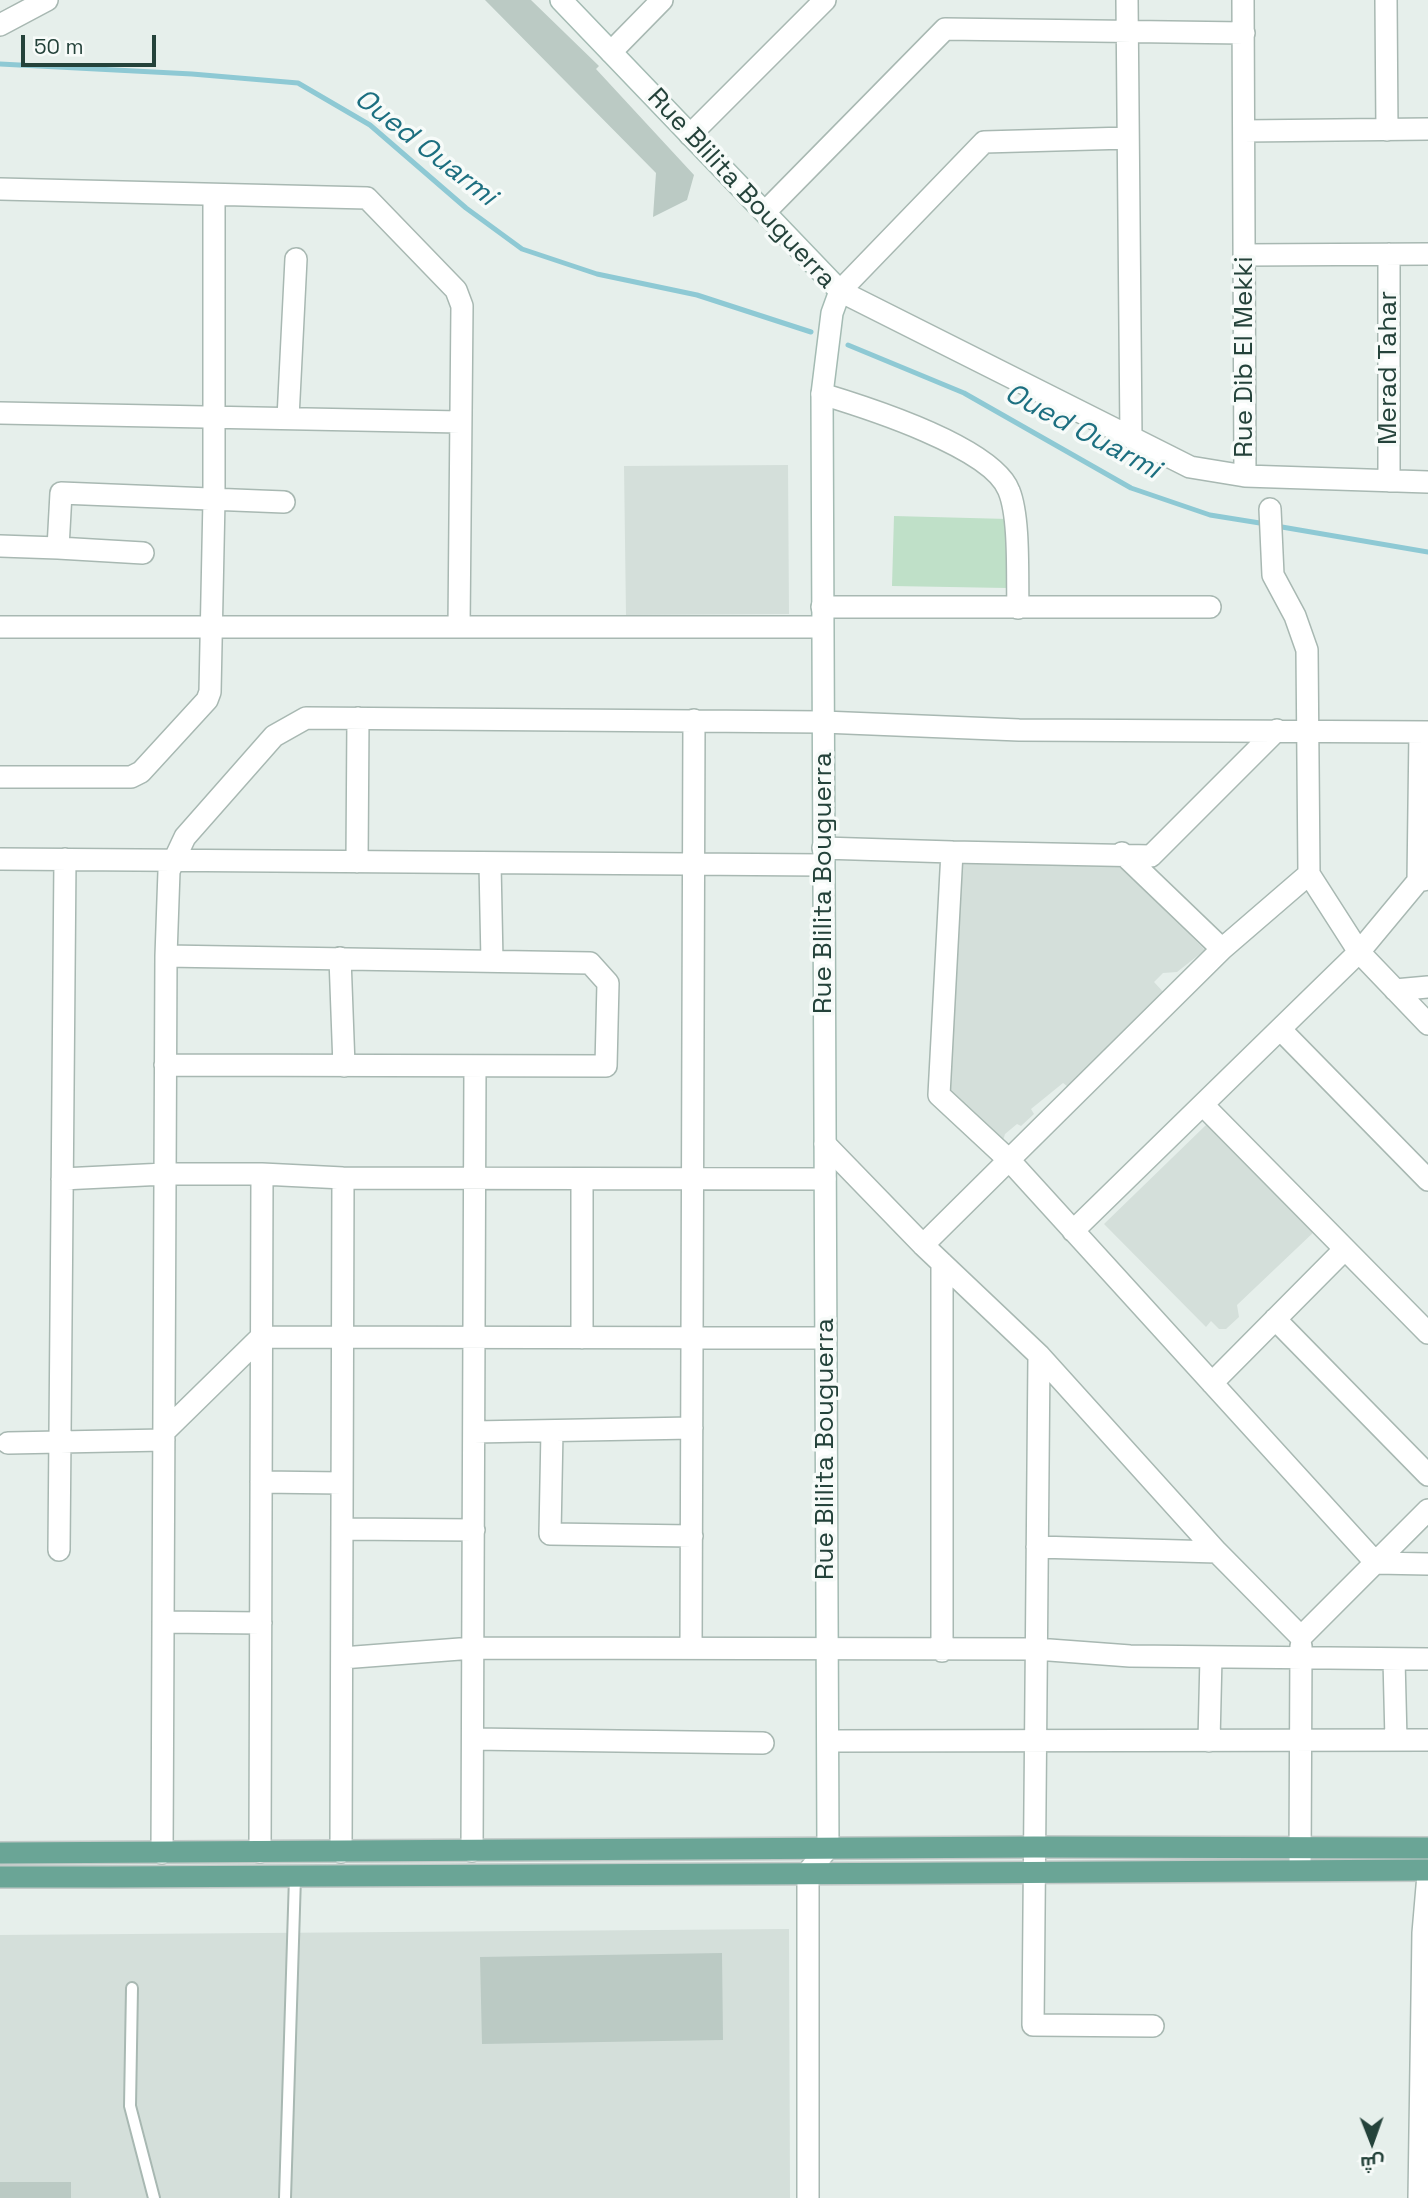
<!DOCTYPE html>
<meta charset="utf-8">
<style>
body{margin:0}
#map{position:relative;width:1428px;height:2198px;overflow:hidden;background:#e6efeb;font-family:"Space Grotesk",Cairo,sans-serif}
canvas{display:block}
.north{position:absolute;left:1337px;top:2107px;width:70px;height:70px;-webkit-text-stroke:5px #f7fbf9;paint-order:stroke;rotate:179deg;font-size:19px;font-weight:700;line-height:28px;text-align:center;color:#24423a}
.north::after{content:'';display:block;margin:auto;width:24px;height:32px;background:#24423a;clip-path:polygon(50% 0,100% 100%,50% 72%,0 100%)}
.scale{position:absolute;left:21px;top:35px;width:135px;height:32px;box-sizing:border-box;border:4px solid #24423a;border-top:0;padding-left:9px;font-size:21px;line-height:24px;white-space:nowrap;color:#24423a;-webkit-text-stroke:5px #f7fbf9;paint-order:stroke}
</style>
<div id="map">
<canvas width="1428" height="2198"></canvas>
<div class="north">ش</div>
<div class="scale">50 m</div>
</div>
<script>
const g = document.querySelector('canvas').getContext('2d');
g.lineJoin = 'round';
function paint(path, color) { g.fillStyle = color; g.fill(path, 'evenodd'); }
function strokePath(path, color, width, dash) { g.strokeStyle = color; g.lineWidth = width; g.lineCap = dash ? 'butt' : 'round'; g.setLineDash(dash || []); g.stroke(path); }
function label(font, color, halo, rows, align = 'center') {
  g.font = font + ' "Space Grotesk",sans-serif'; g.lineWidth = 7; g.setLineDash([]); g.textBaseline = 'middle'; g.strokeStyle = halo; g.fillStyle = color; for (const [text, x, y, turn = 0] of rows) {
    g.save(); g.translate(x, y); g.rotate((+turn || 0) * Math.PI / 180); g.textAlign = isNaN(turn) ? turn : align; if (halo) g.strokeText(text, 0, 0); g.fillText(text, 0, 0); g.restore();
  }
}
const built = new Path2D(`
 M788,465l1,149 -163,1 -2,-149z
 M951,859l164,3 90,88 -28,22 -14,1 -9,9 13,14 -92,96 -12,-9 -32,26 3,5 -13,12 -4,-2 -12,10 -3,10 -52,-50z
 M1206,1125h10l100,105 -79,75 2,12 -13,12h-7l-8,-8 -5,6 -102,-103z
 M789,1929l1,269h-790v-263z`);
const green = new Path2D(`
 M894,516l114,3 -1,69 -115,-2z`);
const stream = new Path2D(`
 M0,64l192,10 106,9 72,42 96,83 56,41 75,25 100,21 114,37
 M848,345l116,48 167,95 79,27 56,9
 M1276,526l152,26`);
const building = new Path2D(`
 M485,0h46l68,66 -3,3 98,106 -7,25 -34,17 3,-44z
 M722,1953l1,87 -241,4 -2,-87z
 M0,2182h71v16h-71z`);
const lane = new Path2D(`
 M132,1988l-2,118 24,92
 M285,2198l10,-321`);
const street = new Path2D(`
 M1127,0l4,437
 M1386,0l1,130
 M0,25l47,-25
 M611,52l51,-52
 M1244,131l184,-2
 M690,135l135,-135
 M1127,138l-143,4 -144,149 350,176 55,9 -2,-476
 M0,189l367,9 89,92 6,16 -3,321
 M765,212l180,-183 299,4
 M1244,255l184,-1
 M822,394c43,13 171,53 187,97 11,27 8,86 9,117
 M0,413l460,9
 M288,418l8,-159
 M1245,476l183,6
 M1389,481v-227
 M1270,509l3,66 22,41 12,34 2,224 50,78 69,72
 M0,546l58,2 3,-55 223,9
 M58,548l85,5
 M822,607h388
 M0,627h822
 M0,777h131l10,-5 66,-72 3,-8 4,-193v-304
 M823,848l129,4 -13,243 71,66 366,402 52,1
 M952,852l199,4 126,-126
 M1122,853l100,96
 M0,859l823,6
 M357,862l1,-144
 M490,864l2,97
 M1418,881l2,-149
 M340,958l4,108
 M1395,990l33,-3
 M1280,1029l79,-77 59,-71 10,-2
 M165,1065l441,1 2,-83 -18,-20 -424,-7
 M1203,1105l225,228
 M825,1144l98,101 116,110 178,197 84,85 127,-127
 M62,1179l103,-5h97
 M1073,1231l207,-202 148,151
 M923,1245l299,-296 87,-75
 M1275,1319l153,156
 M582,1338v-159
 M1039,1355l-6,670 120,1
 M1212,1383l133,-134
 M552,1431l-2,103 142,2
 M164,1432l97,-95 565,1
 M474,1432l218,-4
 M8,1443l156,-3
 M261,1482l81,1
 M342,1529l132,1
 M1037,1547l180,5
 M59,1550l6,-691
 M163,1622l98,1
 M691,1648l3,-928
 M942,1651v-388
 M342,1658l131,-10 563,1 94,7 298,3
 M1394,1659l2,81
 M473,1739l290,4
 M828,1741l600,-1
 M1209,1741l2,-84
 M472,1851l3,-785
 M260,1852l2,-678 81,4 482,1
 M341,1852l2,-674
 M162,1853l4,-897 3,-85 16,-34 89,-101 32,-18 517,4 196,8 409,2
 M1300,1866l1,-220
 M808,2198v-326
 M1419,2198l4,-265 5,-58`);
const secondary = new Path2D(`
 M561,0l279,291 -8,22 -10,81 6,1454 -20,24`);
const primary = new Path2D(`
 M0,1853l1034,-6 394,1
 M0,1877c476,1 952,-5 1428,-7`);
const streetNames = [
 ["Rue Blilita Bouguerra",741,189,47],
 ["Rue Dib El Mekki",1245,357,-90],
 ["Merad Tahar",1389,368,-90],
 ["Rue Blilita Bouguerra",824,883,-90],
 ["Rue Blilita Bouguerra",826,1449,-90]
];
const waterNames = [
 ["Oued Ouarmi",425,148,38],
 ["Oued Ouarmi",1082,432,28]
];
paint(built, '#d4dfda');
paint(green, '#bfe0c8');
strokePath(stream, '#8ec9d4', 5);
paint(building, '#bbcac4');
strokePath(lane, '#a8b8b2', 14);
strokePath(street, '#a8b8b2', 24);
strokePath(secondary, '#a4bbb3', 24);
strokePath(primary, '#c2cac8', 24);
strokePath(lane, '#fff', 10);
strokePath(street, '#fff', 21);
strokePath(secondary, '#fff', 21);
strokePath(primary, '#6aa596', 21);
label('26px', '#24423a', '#f7fbf9', streetNames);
label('italic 28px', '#1c6f80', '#f7fbf9', waterNames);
</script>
